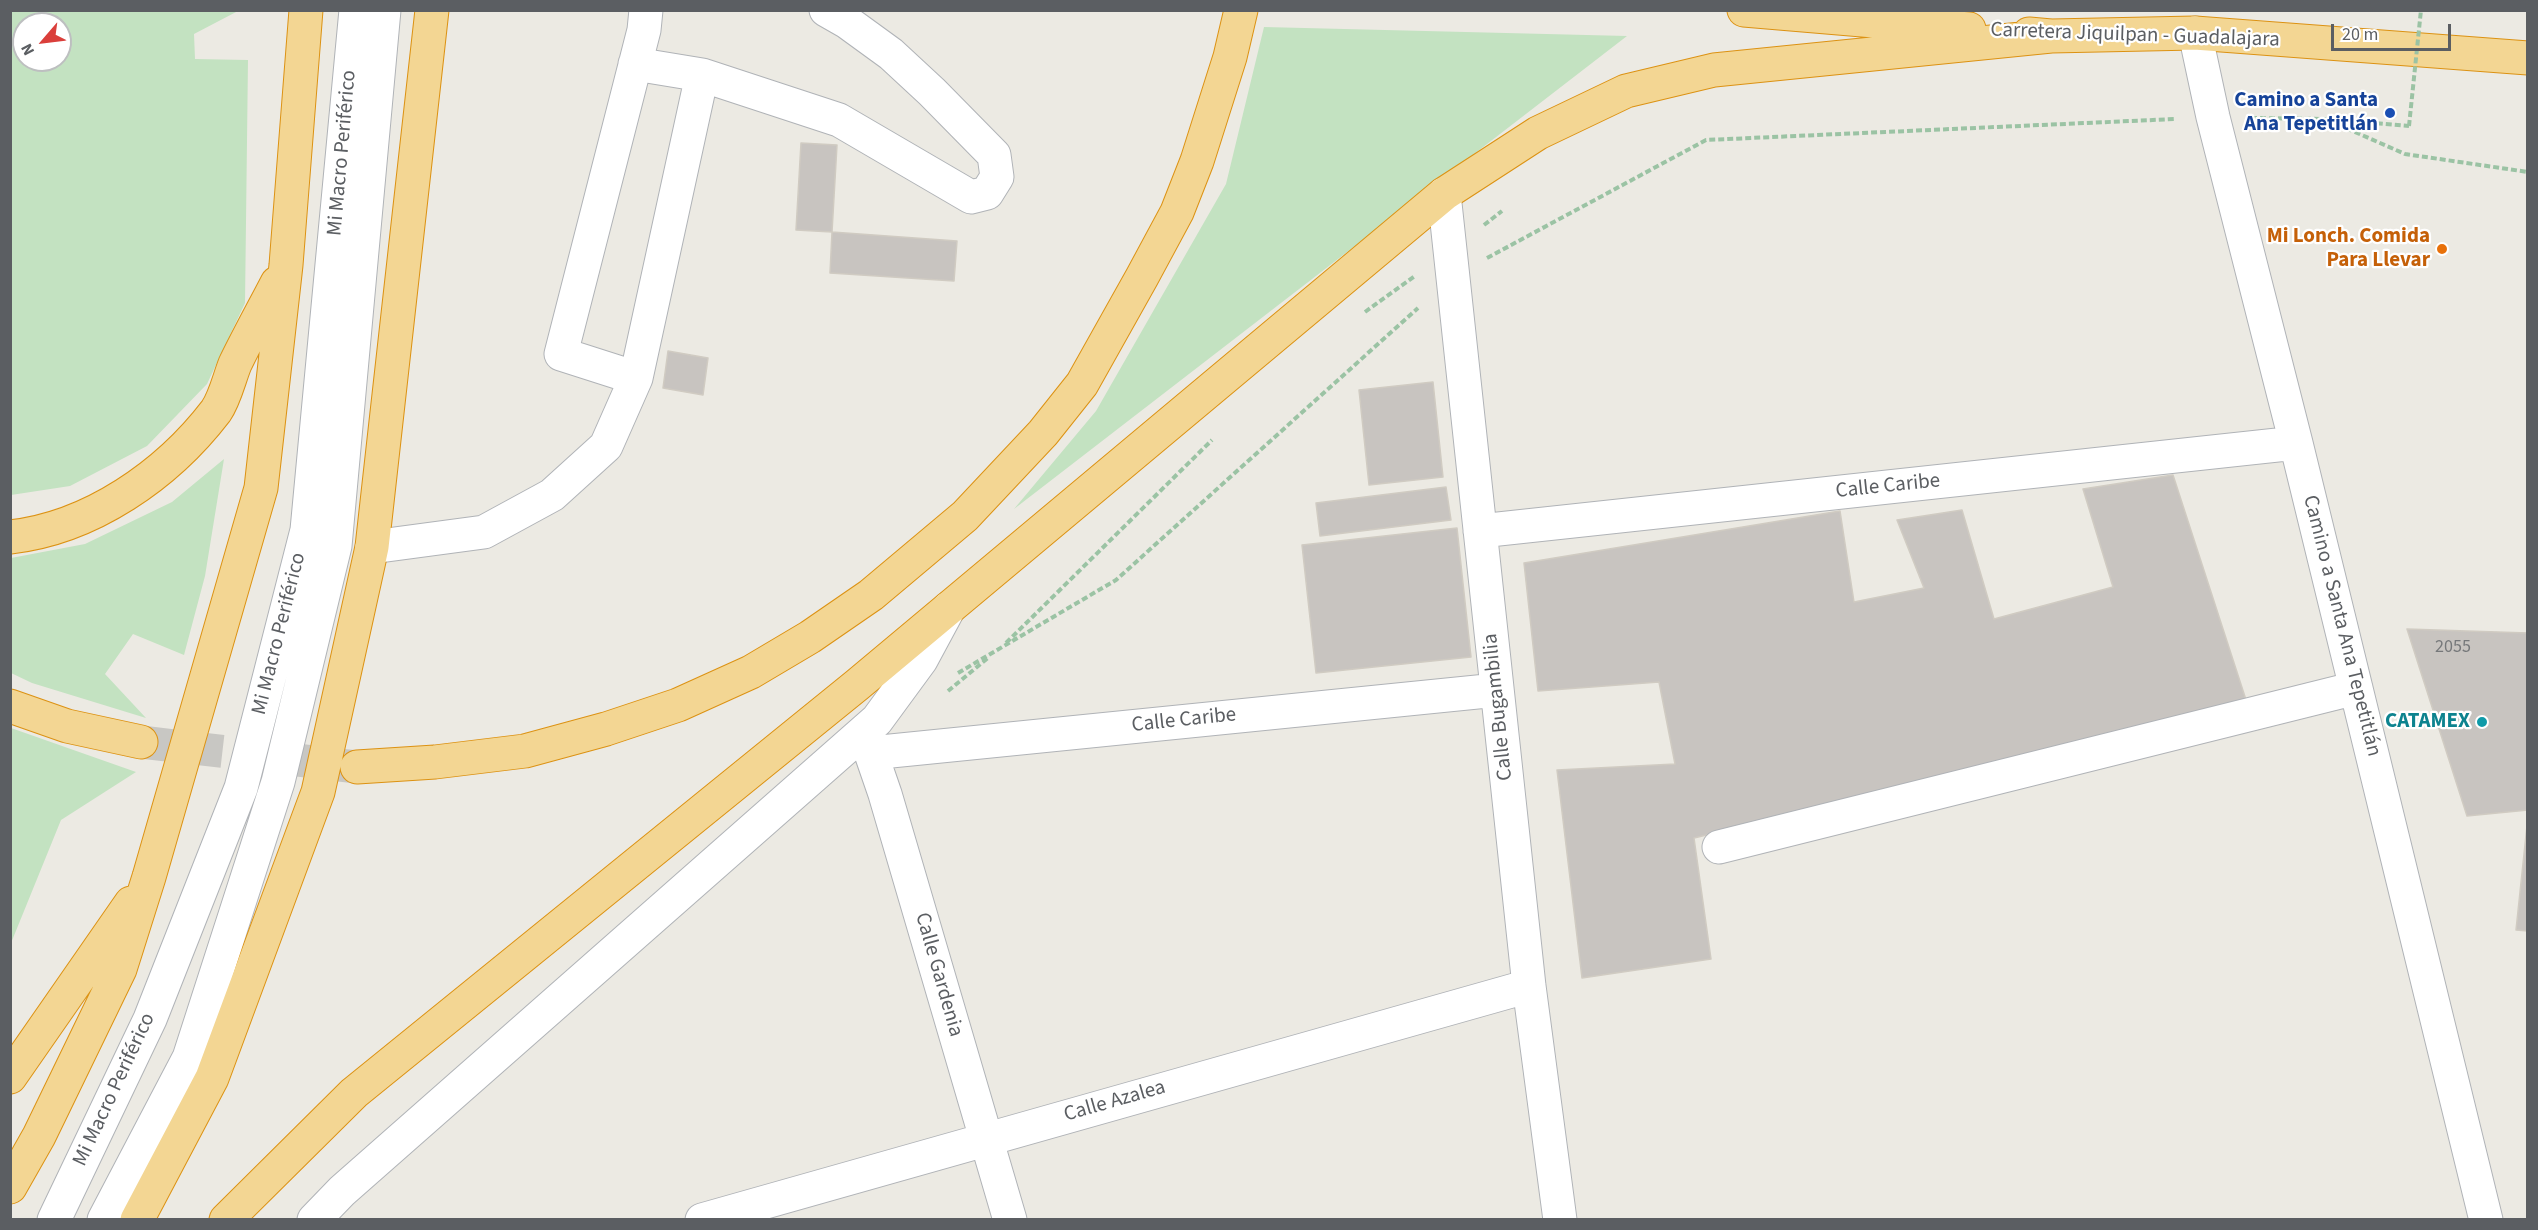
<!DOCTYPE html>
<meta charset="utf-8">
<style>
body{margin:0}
#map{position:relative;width:2538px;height:1230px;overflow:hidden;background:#eceae3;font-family:"Source Sans 3",sans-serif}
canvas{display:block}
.frame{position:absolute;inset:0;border:12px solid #5b5e62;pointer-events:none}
.north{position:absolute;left:12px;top:12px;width:60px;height:60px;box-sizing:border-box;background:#fff;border:2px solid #bdbfc0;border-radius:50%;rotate:242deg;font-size:16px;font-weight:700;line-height:24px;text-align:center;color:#5b5e62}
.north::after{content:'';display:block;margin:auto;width:21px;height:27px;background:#da3f3b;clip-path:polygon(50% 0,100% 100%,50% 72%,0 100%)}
.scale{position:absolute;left:2331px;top:24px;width:120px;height:27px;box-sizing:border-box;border:3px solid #5b5e62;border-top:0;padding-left:8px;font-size:18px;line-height:21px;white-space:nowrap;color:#5b5e62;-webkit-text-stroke:4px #fff;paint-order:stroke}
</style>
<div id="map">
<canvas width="2538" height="1230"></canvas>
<div class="frame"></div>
<div class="north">N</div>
<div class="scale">20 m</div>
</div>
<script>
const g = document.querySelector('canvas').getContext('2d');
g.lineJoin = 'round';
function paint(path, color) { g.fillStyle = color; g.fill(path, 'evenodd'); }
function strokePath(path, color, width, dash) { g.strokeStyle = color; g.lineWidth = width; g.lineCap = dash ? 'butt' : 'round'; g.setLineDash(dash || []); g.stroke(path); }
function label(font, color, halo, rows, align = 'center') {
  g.font = font + ' "Source Sans 3",sans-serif'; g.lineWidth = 4.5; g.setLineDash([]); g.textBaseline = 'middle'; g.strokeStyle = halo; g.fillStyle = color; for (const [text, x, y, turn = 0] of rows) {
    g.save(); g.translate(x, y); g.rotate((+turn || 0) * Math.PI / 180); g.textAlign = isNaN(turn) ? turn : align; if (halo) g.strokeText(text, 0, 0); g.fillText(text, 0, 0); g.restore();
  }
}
const green = new Path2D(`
 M11,10l227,1 -44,23 1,25 53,1 -3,243 -38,81 -60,62 -77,40 -59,9zM24,24h36v36h-36z
 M1264,27l363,9 -613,473 82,-98 130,-227z
 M224,459l-19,117 -21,79 -51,-21 -28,40 41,44 -114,-35 -21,-10v-115l74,-14 87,-42z
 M11,728l125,44 -75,48 -50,123z`);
const building = new Path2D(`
 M801,143l36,2 -5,87 -36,-2z
 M832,232l125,9 -3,40 -124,-8z
 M668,351l40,7 -5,37 -40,-7z
 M1433,382l10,95 -74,8 -10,-95z
 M2173,475l75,231 -554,132 17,121 -129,19 -25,-208 118,-6 -16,-82 -121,9 -14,-128 316,-52 14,91 70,-14 -27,-68 65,-10 32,109 119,-32 -30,-98z
 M1446,487l5,33 -131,16 -4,-33z
 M1457,528l14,129 -155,16 -14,-128z
 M2407,629l121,4v177l-61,6z
 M2528,816v115l-12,-1z`);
const highwayTunnel = new Path2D(`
 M141,742l216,25`);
const path = new Path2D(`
 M2251,118l76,1 82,7
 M2330,121l75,33 123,18
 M1484,225l18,-14
 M1487,258l219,-118 469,-21
 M1365,312l50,-36
 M1006,643l206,-203
 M958,673l158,-93 302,-272
 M948,691l41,-34`);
const minor = new Path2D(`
 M2195,33l18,84 83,326 190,777
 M635,64l67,11 137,45 132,77 16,-4 10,-16 -3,-22 -62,-63 -41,-38 -44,-32 -21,-12
 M1444,194l85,792 31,234
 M636,378l-75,-24 83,-324 2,-20
 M1480,531l816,-88
 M372,547l112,-15 68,-37 54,-49 30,-68 66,-303
 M864,733l21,61 125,426
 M871,753l626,-63
 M1719,847l637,-159
 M54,1220l96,-201 91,-231 66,-258 49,-520
 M104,1220l85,-162 89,-276 57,-236 49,-536
 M314,1220l28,-29 535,-471 44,-60 28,-52
 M702,1220l827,-234`);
const highway = new Path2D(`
 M1744,10l225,19
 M2029,34l22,2 144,-3 333,25
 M10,537c81,-9 157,-62 206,-126 9,-13 13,-32 19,-47 13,-27 28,-54 42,-81
 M10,706l57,20 74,16
 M357,767l78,-5 90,-11 81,-22 72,-24 73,-33 59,-35 61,-42 94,-79 78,-83 39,-49 60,-107 35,-65 20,-51 33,-104 11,-47
 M10,1077l121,-174
 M10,1187l29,-51 81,-167 29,-92 112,-389 25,-223 20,-255
 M137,1220l75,-142 106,-286 54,-245 60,-537
 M226,1220l128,-127 503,-408 587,-491 94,-61 88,-42 88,-21 337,-34`);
const pathBridge = new Path2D(`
 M2409,126l12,-116`);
const markers = [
 [2390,113,6,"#1a4fb4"],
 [2442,249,6,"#e8710a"],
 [2482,722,6,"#0f9aa8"]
];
const numberNames = [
 ["2055",2453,648]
];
const streetNames = [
 ["Carretera Jiquilpan - Guadalajara",2135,36,2],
 ["Mi Macro Periférico",343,153,-85],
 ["Calle Caribe",1888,487,-6],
 ["Camino a Santa Ana Tepetitlán",2341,626,76],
 ["Mi Macro Periférico",280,634,-76],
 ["Calle Bugambilia",1499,707,-96],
 ["Calle Caribe",1184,721,-6],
 ["Calle Gardenia",938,975,74],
 ["Mi Macro Periférico",115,1090,-65],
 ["Calle Azalea",1115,1102,-16]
];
const transitNames = [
 ["Camino a Santa",2378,101],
 ["Ana Tepetitlán",2378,125]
];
const foodNames = [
 ["Mi Lonch. Comida",2430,237],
 ["Para Llevar",2430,261]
];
const cultureNames = [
 ["CATAMEX",2470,722]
];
paint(green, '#c3e2c1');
paint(building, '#c8c4c0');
strokePath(building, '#d0cbc2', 1.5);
strokePath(highwayTunnel, '#c8c7c3', 33, [33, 16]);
strokePath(minor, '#b0b3b7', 35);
strokePath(highway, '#dc9213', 35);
strokePath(path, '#9bc3a4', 4, [6, 3]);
strokePath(minor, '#fff', 33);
strokePath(highway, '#f3d693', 33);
strokePath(pathBridge, '#9bc3a4', 4, [6, 3]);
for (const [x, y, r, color] of markers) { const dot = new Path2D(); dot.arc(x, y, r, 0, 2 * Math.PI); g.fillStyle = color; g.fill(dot); strokePath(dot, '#fff', 2); }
label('18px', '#76787a', null, numberNames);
label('21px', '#5b5e62', '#fff', streetNames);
label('bold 21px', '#164399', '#fff', transitNames, 'right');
label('bold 21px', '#c56008', '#fff', foodNames, 'right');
label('bold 21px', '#0d838f', '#fff', cultureNames, 'right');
</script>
